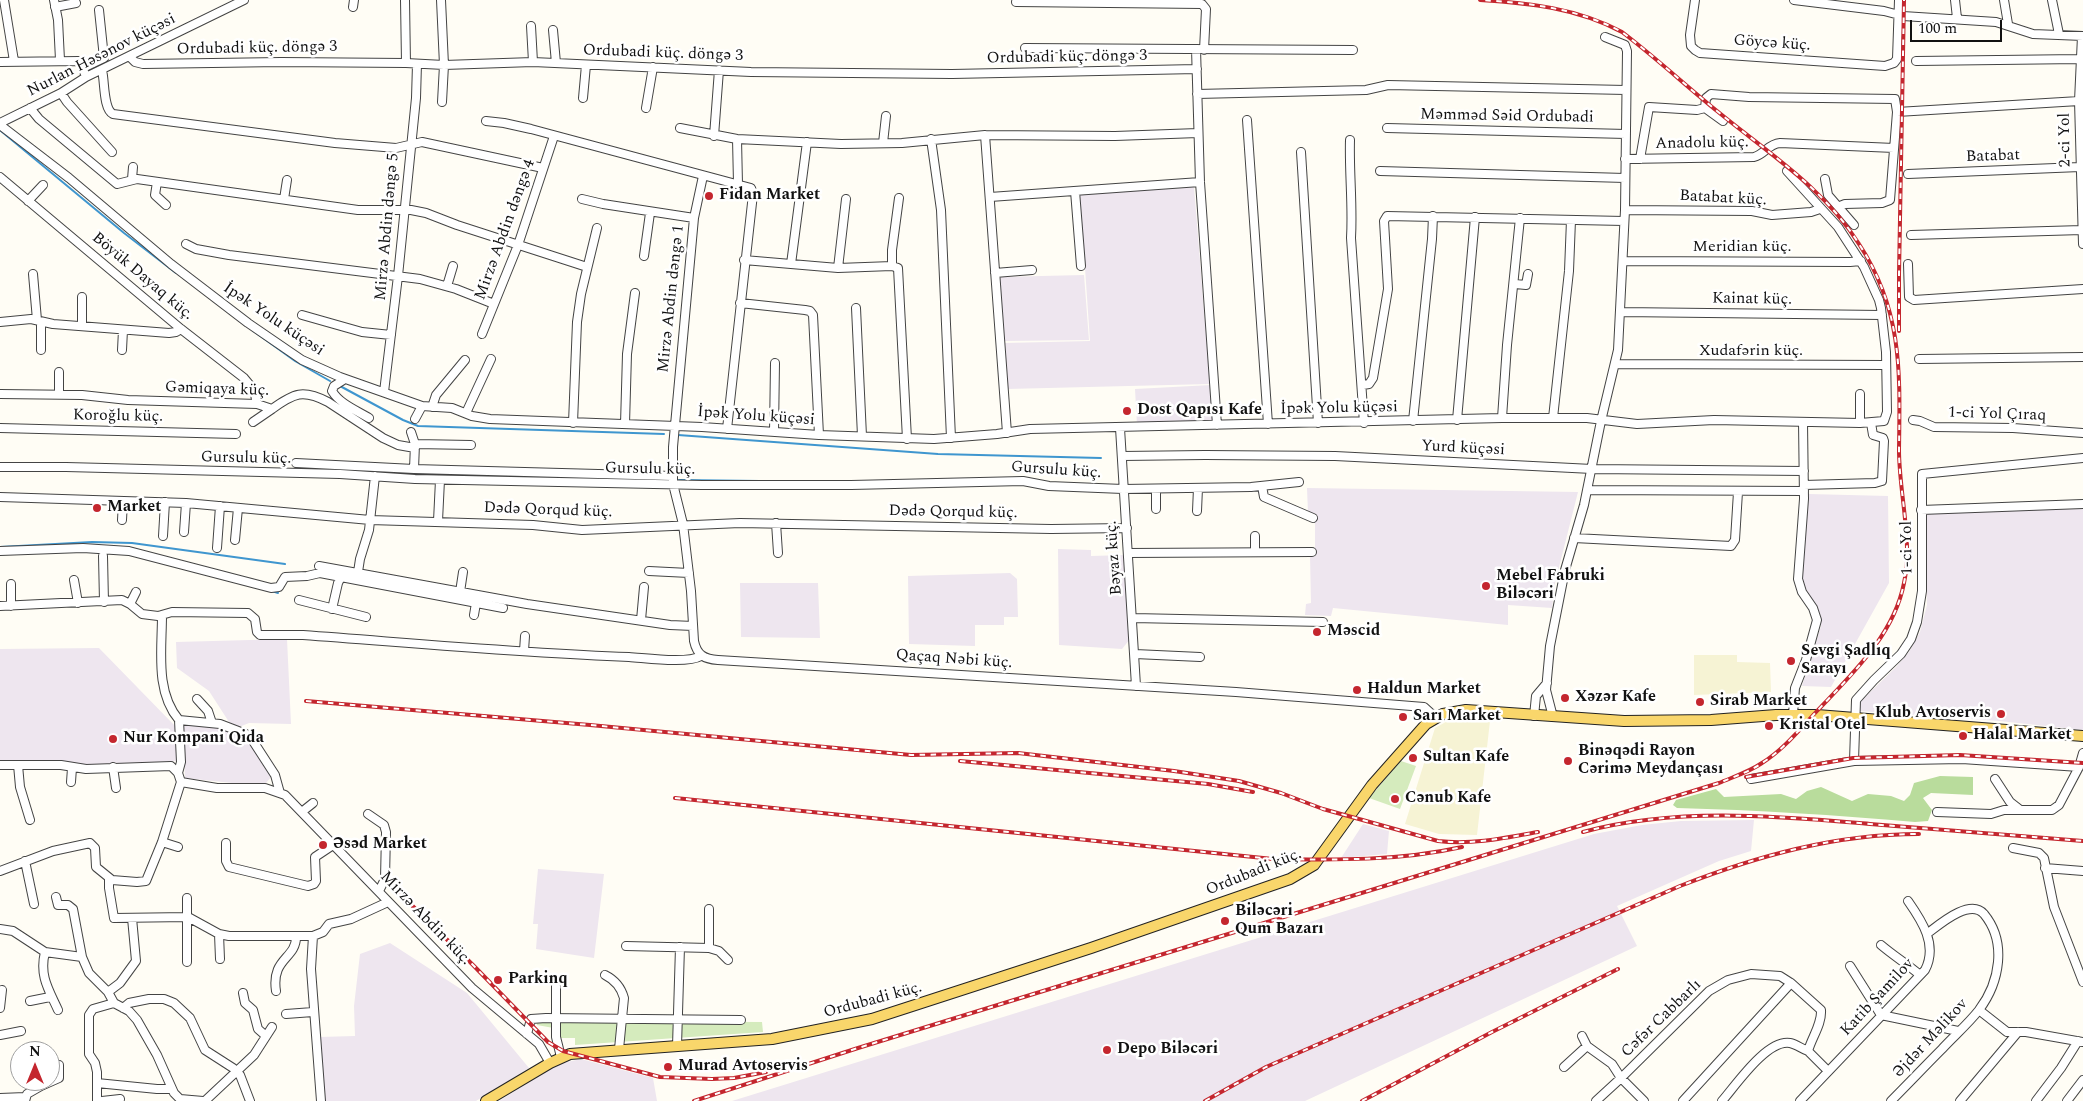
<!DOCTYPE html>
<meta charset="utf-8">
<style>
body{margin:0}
#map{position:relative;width:2083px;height:1101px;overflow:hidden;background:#fffdf5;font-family:Spectral,serif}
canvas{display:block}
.north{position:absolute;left:10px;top:1041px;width:50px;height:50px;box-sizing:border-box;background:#fff;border:1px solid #a0a0a0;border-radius:50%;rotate:0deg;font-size:14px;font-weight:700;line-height:20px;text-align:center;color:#111}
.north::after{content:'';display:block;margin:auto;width:18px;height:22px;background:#c4262e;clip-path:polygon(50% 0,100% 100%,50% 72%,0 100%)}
.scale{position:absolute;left:1910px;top:20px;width:92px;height:22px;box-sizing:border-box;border:2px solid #111;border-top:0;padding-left:6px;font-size:15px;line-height:18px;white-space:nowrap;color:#111;-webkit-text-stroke:4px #fff;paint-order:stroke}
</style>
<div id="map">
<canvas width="2083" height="1101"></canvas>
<div class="north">N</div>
<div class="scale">100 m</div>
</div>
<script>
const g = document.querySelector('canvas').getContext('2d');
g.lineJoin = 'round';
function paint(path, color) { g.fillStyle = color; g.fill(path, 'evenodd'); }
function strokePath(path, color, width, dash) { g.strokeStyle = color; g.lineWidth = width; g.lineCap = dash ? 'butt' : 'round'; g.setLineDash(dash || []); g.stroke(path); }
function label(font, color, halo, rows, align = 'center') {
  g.font = font + ' Spectral,serif'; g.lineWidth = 5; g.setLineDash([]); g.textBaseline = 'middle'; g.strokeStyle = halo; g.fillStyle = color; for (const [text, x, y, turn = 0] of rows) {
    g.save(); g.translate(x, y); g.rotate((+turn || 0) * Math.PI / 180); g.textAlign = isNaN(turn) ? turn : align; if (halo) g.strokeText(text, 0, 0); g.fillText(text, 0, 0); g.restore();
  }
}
const industrial = new Path2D(`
 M1194,187l16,197 -203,5 -2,-46 85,-2 -10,-146z
 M1084,275l5,65 -84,1 -6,-64z
 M1211,385l2,35 -76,5 -2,-36z
 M1307,488l271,4 -23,91 -3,25 -44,-3v20l-175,-17 -2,8 -26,-1 1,-11 5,-1 -1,-48 5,-1v-41h-7z
 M1809,494l79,2 1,87 -58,104 -29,-1 19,-60 -1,-12 -19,-34z
 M2048,509h35v221l-84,-9 -140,-10 1,-9 36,-35 13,-15 11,-20 7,-27 -3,-91z
 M1058,549l33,1v6l34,-1 5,84 -8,10 -63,-4z
 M1010,573l7,6 1,38h-14v8h-29v21l-66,-2 -1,-68z
 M740,583h78l2,55 -79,-1z
 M287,639l4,85 -42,-1 -10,4 -10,-5 -20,-31 -32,-23 -1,-26z
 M99,648l77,79 2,34 -103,5 -75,-3v-114z
 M183,722l37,6 27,10 25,38 -6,7h-34l-47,-5z
 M1754,820l-3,31 -32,10 -102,45 20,40 -332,155h-573l862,-267 48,-9 39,-4z
 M1363,824l26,7 -2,23 -46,4z
 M538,869l66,5 -10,84 -58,-9 2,-25h-5z
 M390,943l77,50 62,75 -53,33h-151l-6,-64 36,-1 -1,-30 6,-52z
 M581,1059l72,19 4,23h-158l59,-37z`);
const farmland = new Path2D(`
 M1694,655h43v7l33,1 1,29 -77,3z
 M1453,718l37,3 -13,114 -38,-1 -34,-10 30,-96z`);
const green = new Path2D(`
 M1401,761l15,5 -16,43 -31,-11z
 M537,1021l225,1 1,10 -188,13v-7h-15l-1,-9 -22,-4z`);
const forest = new Path2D(`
 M1940,776l33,1v18l-42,-2 -8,5 9,12 -4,11 -13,1c-79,-7 -158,-12 -238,-14l-4,-3 3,-5 40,-11 8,8 57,-3 15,5 11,-8 14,-4 31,14 16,-7 23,2 13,5 6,-6 4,-12z`);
const stream = new Path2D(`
 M1,131l123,102 52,40
 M252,330l43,31 35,20
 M340,386l63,34 15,6 246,8
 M678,435l260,19 163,4
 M294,469l42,1
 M346,471l67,3 253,6
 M679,480l81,1
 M0,547l92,-5 40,1 153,21
 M272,591l6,2`);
const minor = new Path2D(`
 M4,0l10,61
 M54,0l4,20 2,40
 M405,0l1,63
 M441,0l3,65 -2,37
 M1695,0l-5,35 1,11 4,4 5,3 185,13 9,-3 3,-4 2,-59
 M1794,0l90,11 19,5 93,6 37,12 50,2
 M1955,0l2,18
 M2004,0l4,24
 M2052,0l7,34
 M1016,2l186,2 4,5 -2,41
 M55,7l21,-4
 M353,7l1,-7
 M531,26l2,36
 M553,30l3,33
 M2082,36l-3,65 4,143
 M1025,48l328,2
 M1196,49l4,133 17,243
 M130,57l5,5 8,2 138,-2 125,1 38,2 89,-3 218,10 201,2 245,-5
 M1916,61l164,-2
 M0,62l79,-1 2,2 5,14
 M83,68l21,-10 -5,-48
 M102,70c3,12 1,39 11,44l222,29 61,5 26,-6 121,26
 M61,93l6,9 45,50
 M1197,94l169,-4 22,-5 238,5
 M583,98l3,-33
 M30,108l9,11 78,65 20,-5 221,31h53l15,3 31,12 130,42
 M646,108l7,-41
 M1705,108l1,-10 5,-4 38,3 146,2 2,13 -7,88 -8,3 -37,1 -5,2
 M1705,108l18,13
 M1897,112l182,-11
 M1247,120l21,304
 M486,121l18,2 27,6 220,59 2,6 -26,235
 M0,123l61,-30 25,-16 158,-77
 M0,125l69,53 102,86 77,59 54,37 38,17 82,29 30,2 20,8 18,3 212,8 117,8 115,4 63,-5 33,-5 472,-11h85l50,6 77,-4 146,3 24,-2 3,-9 -1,-60 -5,-44 -2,-8 -15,-33 -26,-40 -51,-56
 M680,128l57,11 104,5 61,-1 83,-8 130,1 83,-3
 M1387,128l239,6
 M985,135l22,298
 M714,136l5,-66
 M737,139l1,45
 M931,139l10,71 10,228
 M1350,140c-1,33 3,65 1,98l13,185
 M883,143l3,-27
 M1301,152l17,271
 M1625,159l129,-2c11,-3 14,-13 26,-14l114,5
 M1640,159l9,-52 48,3 8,-2
 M1380,171l245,7
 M1908,174l172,-7
 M703,176l-9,42 -21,229v37l10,40 8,67 3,50c3,14 10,18 24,19l518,32 188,15 11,10
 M0,177l181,152 63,49 10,12 3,14
 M132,179l1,-12
 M1825,179l3,16 26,30
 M157,182l-2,13 11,10
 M1075,191l6,75
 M990,197l210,-15
 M284,199l3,-19
 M582,199l21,5 91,14
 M28,201l15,-16
 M1625,210l127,1 20,4 39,-3 9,-3
 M1911,235l171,-5
 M186,244l10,5 33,6 191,24 36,10 38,15
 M644,256l6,-43
 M744,260l94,8 54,-2 6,2 9,171
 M1623,261l227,1 11,-1
 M791,264l16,-122
 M1908,264l1,33 5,3 169,-11
 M892,266v-16l7,-52
 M838,268l8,-69
 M995,273l37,-3
 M33,274l4,46
 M1515,284l11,1 2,-11
 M447,286l6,-20
 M82,297v29
 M740,303l65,7 5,1 3,4 6,120
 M856,308l6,128
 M1621,312l261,3
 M302,315l60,17 29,3
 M0,322l31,-3 22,5 116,9 7,-1 5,-3
 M482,334l36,-89 36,-109
 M41,350v-28
 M122,350l1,-20
 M1919,359l164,-2
 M1615,364l271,1
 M59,372v22
 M345,379l-11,7 -2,5c8,13 24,19 37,27
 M1363,385l6,-1 4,-6 15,-89 -4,-68 3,-5 237,5
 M384,392l14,-116 18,-178 1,-34
 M0,394l82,1 46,5 129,4 15,5c22,-16 31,-20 56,-7l55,36 15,7 17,3
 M1860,394v29
 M432,407l4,-12 29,-35
 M466,413l25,-54
 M1502,418l5,-73 13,-127
 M1553,418l16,-147 2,-51
 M415,419l7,-13
 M1457,420l18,-203
 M1913,420l7,1 14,6 79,1 70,5
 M1413,421l19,-182 1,-23
 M253,422l19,-13
 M573,423l4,-101 4,-28 16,-66
 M625,424l2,-70 8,-61
 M0,428l236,6
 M1120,428l16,258
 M411,432l4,12 -1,25
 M774,432l1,-69
 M415,444l56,1
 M1122,456l83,-1 130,1 257,13 212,2
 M296,463l118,6 258,7
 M0,467h66l274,7 75,5 287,6h149l172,-4 26,5 74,3 128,-2 48,-5
 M1804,485l71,-2 7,-2 2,-40 -1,-3 -10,-3 -2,-12
 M1262,486l2,11 49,21
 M1587,490l217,1
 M0,497l186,6 184,17 163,5 49,5 158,-7 311,6 76,-1
 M1156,509v-20
 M1921,510l162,-6
 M1197,511l1,-23
 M122,520l1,-19
 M438,521l2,-41
 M776,523l2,30
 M184,532l2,-29
 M163,536l2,-34
 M1255,536v16
 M1574,538l157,8 4,-6 3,-48
 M235,540l3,-32
 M217,548l3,-42
 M0,551l83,-3 46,3 142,37 8,-1 6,-10 22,-1 13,-3 183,35
 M1128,553l184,-1
 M103,556l1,46
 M319,566l208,38 143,21 23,1
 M649,571l40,2
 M358,572l2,-13 9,-29 6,-54
 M74,580l4,23
 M460,592l3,-20
 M299,600l67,17
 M130,604l6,-12
 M0,606l122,-6 8,4 12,10 16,2 14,-4 76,1 7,6 2,13 3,3h43c109,8 217,18 326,22 17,1 58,7 72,-1
 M11,606v-22
 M332,609l6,-26 5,-10
 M162,615c0,35 -7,77 17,105l41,4 26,10 7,7 22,34 5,18
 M474,615l2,-12
 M1133,618l190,4
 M641,620l3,-33
 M524,651l1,-15
 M1135,654l65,3
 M197,699l11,12 4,12
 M1793,714l2,-26 11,-28 11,-40 -4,-12 -11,-16 -4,-13 6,-80 -1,-77
 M1534,716l2,-20 11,-13
 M1553,717l-7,-27 4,-44 15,-76 19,-65 17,-84 17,-71 7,-140 2,-159 -2,-6 -20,-8
 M1854,761l2,-61 18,-20 27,-26 10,-15 6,-17 5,-31v-117l161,-16
 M0,765h61l25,4 85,-3 7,7 3,9 -19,60 -16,39 -9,1 -25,-2 -16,-13 -1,-19 -5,-5 -37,8 -53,20
 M18,765l2,22 10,33
 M113,767l3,21
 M178,773l3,-11 -2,-42
 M1751,779l103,-18 108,-2 117,8
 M1995,779l15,23 9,7
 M71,782l1,-14
 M181,782l36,6h48l20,7 187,193 67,56 11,19
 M303,811l10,-8
 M1937,812l54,2 13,-4h48l7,-5 20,-38 4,-14
 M368,814l16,11 2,7 -1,47 -6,12
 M162,842l16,5
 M226,843v18l3,6 79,19 6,-2 2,-3 -1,-24 18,-12
 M2013,848l26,5 5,5 10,49 29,75
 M25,861l9,43
 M2045,868l38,3
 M109,879v9l5,30 74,-1 31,17 10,2h84l10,-4 6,-8 22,-5 37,-17
 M56,897l2,8h10l5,4 9,48
 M709,909v39
 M0,929l13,2 32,21 37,5 7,16 19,19 6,11 15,8 8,9 20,35 17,38 6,6 23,2
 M219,934l1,25
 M313,936l-2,33 10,132
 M1881,945c13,11 26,19 39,30
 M626,946l83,2 10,3 9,9
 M45,952c-6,24 4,38 13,58
 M187,962v-64
 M1850,966l31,49 77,16
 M605,975c10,5 16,12 19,23l-5,51
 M556,986v51l5,20
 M276,991c-5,-33 20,-32 20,-54
 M108,992l12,-9 16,-22 -4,-43
 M243,993l2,10 8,7 5,19 8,7
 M30,1001l20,-4
 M0,1008l2,-18
 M123,1008l6,-5 20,-4h15l10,4 16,15 15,32 28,18 7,7 10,26
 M1979,1010l28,22h19l57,10
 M286,1014l27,-2
 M527,1034l4,-15 15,-1 195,2
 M0,1035l21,-4
 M1582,1036l5,10 25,18 9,14 23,23
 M677,1046l3,-99
 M1564,1067l23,-21
 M97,1083l60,6h14
 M0,1098l25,-1
 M25,1101l2,-7 14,-8 18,-8v-13
 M97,1101v-29l-2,-9 -6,-9v-39l4,-6 21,-6
 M102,1101l18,-2
 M205,1101l49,-46 18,-28
 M1596,1101l25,-23 88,-87 19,-11 23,-6 29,2 11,7 30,27c1,14 -9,27 -13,41l20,20
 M1683,1101l108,-118
 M1722,1101c14,-16 45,-62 68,-58 6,1 12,6 18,8
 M1800,1101l125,-131c13,-25 -3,-49 -17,-69
 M1891,1101c17,-17 34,-35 51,-52 12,-13 26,-25 37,-39 21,-28 28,-68 5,-96 -14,-16 -44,10 -56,19
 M1960,1101l58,-69
 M2036,1101l25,-33 17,-27
 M2067,1101l16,-21`);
const major = new Path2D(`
 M486,1101l64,-38 20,-9 202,-15 100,-20 219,-71 199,-69 24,-14 58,-80 54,-61 17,-10 23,-4 158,11 87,-1 65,-5h41l266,21`);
const rail = new Path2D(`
 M1899,331v-57l5,-274
 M306,701l284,24 321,30 107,-2 156,18 65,10 42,12 42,16 115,32c34,4 67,-3 100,-9
 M960,761l248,23 45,8
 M1746,777l107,-19 107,-3 123,8
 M675,798l598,61c63,1 127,2 189,-12
 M1583,832c94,-25 191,-16 287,-8 71,6 142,11 213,17
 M385,879l88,86 75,77 15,9 97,26 52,2 22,-1 32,-6
 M694,1101l164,-53 861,-265c14,-6 30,-11 43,-20 21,-13 38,-34 55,-52 35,-37 77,-76 87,-128 9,-42 -5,-90 -5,-133 1,-77 4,-139 -40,-206 -35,-56 -92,-92 -142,-133 -32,-26 -62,-54 -95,-79 -45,-24 -93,-29 -142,-32
 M1205,1101l61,-34 414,-181c77,-30 155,-52 239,-52
 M1362,1101l130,-69 126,-63`);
const markers = [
 [709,196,5,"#c4262e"],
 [1127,411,5,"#c4262e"],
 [97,508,5,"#c4262e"],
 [1486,586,5,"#c4262e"],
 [1317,632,5,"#c4262e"],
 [1791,661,5,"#c4262e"],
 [1357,690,5,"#c4262e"],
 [1565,698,5,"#c4262e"],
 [1700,702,5,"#c4262e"],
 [2001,714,5,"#c4262e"],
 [1403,717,5,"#c4262e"],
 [1769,726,5,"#c4262e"],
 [1963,736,5,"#c4262e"],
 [113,739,5,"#c4262e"],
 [1413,758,5,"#c4262e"],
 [1568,761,5,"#c4262e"],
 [1395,799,5,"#c4262e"],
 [323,845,5,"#c4262e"],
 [1225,921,5,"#c4262e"],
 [498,980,5,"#c4262e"],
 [1107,1050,5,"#c4262e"],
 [668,1067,5,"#c4262e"]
];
const streetNames = [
 ["Göycə küç.",1772,44,4],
 ["Ordubadi küç. döngə 3",257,49,-1],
 ["Ordubadi küç. döngə 3",663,54,2],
 ["Nurlan Həsənov küçəsi",102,56,-27],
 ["Ordubadi küç. döngə 3",1067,58,-1],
 ["Məmməd Səid Ordubadi",1507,117,1],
 ["2-ci Yol",2066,140,-91],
 ["Anadolu küç.",1702,144,-1],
 ["Batabat",1993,157,-2],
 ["Batabat küç.",1723,199,3],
 ["Mirzə Abdin dəngə 5",388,227,-85],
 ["Mirzə Abdin dəngə 4",506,230,-70],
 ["Meridian küç.",1742,248],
 ["Böyük Dayaq küç.",142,277,40],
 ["Mirzə Abdin dəngə 1",672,299,-84],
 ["Kainat küç.",1752,300,1],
 ["İpək Yolu küçəsi",273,320,34],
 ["Xudafərin küç.",1751,352],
 ["Gəmiqaya küç.",217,390,2],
 ["İpək Yolu küçəsi",1339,409,-1],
 ["1-ci Yol Çıraq",1997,415,2],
 ["Koroğlu küç.",118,417,1],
 ["İpək Yolu küçəsi",756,417,4],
 ["Yurd küçəsi",1463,449,3],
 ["Gursulu küç.",246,459,1],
 ["Gursulu küç.",650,470,1],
 ["Gursulu küç.",1056,471,4],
 ["Dədə Qorqud küç.",548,511,2],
 ["Dədə Qorqud küç.",953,513,1],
 ["1-ci Yol",1908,548,-91],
 ["Bəyaz küç.",1115,558,-94],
 ["Qaçaq Nəbi küç.",954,660,4],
 ["Ordubadi küç.",1254,873,-22],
 ["Mirzə Abdin küç.",425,919,46],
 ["Katib Şamilov",1878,998,-47],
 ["Ordubadi küç.",873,1001,-15],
 ["Cəfər Cabbarlı",1662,1019,-44],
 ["Əjdər Məlikov",1931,1039,-47]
];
const poiNames = [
 ["Fidan Market",719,196],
 ["Dost Qapısı Kafe",1137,411],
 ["Market",107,508],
 ["Mebel Fabruki",1496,577],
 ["Biləcəri",1496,595],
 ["Məscid",1327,632],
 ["Sevgi Şadlıq",1801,652],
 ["Sarayı",1801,670],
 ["Haldun Market",1367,690],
 ["Xəzər Kafe",1575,698],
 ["Sirab Market",1710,702],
 ["Klub Avtoservis",1991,714,"right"],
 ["Sarı Market",1413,717],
 ["Kristal Otel",1779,726],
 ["Halal Market",1973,736],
 ["Nur Kompani Qida",123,739],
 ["Binəqədi Rayon",1578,752],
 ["Cərimə Meydançası",1578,770],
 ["Sultan Kafe",1423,758],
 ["Cənub Kafe",1405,799],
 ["Əsəd Market",333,845],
 ["Biləcəri",1235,912],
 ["Qum Bazarı",1235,930],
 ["Parkinq",508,980],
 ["Depo Biləcəri",1117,1050],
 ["Murad Avtoservis",678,1067]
];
paint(industrial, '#eee6ef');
paint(farmland, '#f6f3d4');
paint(green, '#d5ebbd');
paint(forest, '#b9dc9c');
strokePath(stream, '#3f96cf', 2);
strokePath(minor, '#444', 10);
strokePath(major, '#222', 12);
strokePath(minor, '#fff', 8);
strokePath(major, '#f9d66b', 10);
strokePath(rail, '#c4262e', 4);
strokePath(rail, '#fff', 2, [5.5]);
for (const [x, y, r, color] of markers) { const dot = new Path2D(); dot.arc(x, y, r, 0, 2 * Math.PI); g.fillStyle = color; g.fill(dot); strokePath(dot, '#fff', 2); }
label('16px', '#111', '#fff', streetNames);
label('bold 16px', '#111', '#fff', poiNames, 'left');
</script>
